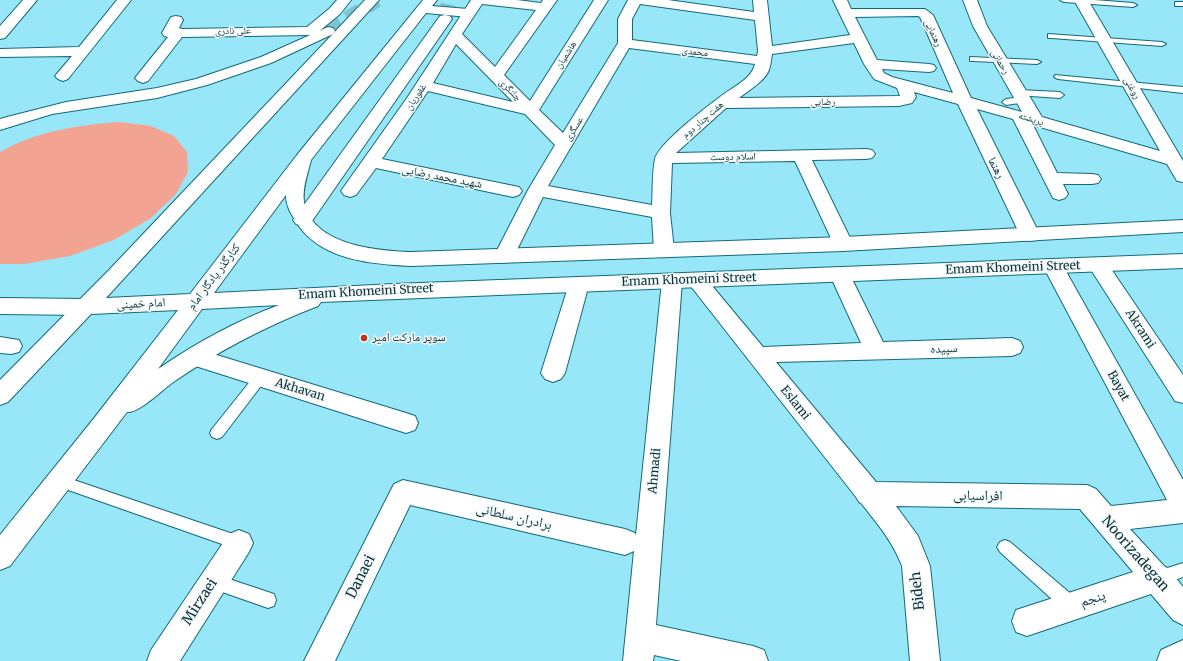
<!DOCTYPE html>
<meta charset="utf-8">
<style>
body{margin:0}
canvas{display:block;background:#98e7f8}
</style>
<canvas width="1183" height="661"></canvas>
<script>
const g = document.querySelector('canvas').getContext('2d');
g.lineJoin = 'round';
function paint(path, color) { g.fillStyle = color; g.fill(path, 'evenodd'); }
function strokePath(path, color, width, dash) { g.strokeStyle = color; g.lineWidth = width; g.lineCap = dash ? 'butt' : 'round'; g.setLineDash(dash || []); g.stroke(path); }
function label(font, color, halo, rows, align = 'center') {
  g.font = font + ' Merriweather,"Noto Naskh Arabic",serif'; g.lineWidth = 3; g.setLineDash([]); g.textBaseline = 'middle'; g.strokeStyle = halo; g.fillStyle = color; for (const [text, x, y, turn = 0] of rows) {
    g.save(); g.translate(x, y); g.rotate((+turn || 0) * Math.PI / 180); g.textAlign = isNaN(turn) ? turn : align; if (halo) g.strokeText(text, 0, 0); g.fillText(text, 0, 0); g.restore();
  }
}
const green = new Path2D(`
 M120,122l31,4 23,10 13,16 1,20 -12,22 -25,24 -37,22 -44,16 -46,8h-24v-112c36,-21 79,-27 120,-30z`);
const highwayTunnel = new Path2D(`
 M445,19l4,-19
 M328,31l49,-31`);
const lane = new Path2D(`
 M1060,0h34l39,3 4,2 -4,2 -69,-5z
 M1175,2h8v4h-8z
 M1048,34l114,8 4,2 -4,2 -111,-8h-3z
 M970,57l67,3 4,2 -4,2 -64,-3h-3z
 M1055,75l128,12v6l-125,-14 -4,-2z
 M1019,90l41,2 4,3 -4,3 -44,-3 -1,-2 1,-2z
 M1023,97l4,3 -1,2 -20,3 -4,-3 4,-3z
 M260,373l4,1 2,4 -2,4 -42,55 -5,2 -5,-2 -2,-4 2,-4 44,-55z
 M59,475l180,61 5,2 3,5 -3,5 -5,2 -185,-65 -2,-4 2,-4z
 M1005,540l5,2 68,58 2,6 -2,6 -6,2 -6,-2 -66,-60 -3,-5 3,-5z
 M1183,563v14l-25,9 -6,-3 -2,-5 2,-5z
 M214,574l60,20 2,6 -2,6 -6,2 -60,-21 -2,-5 2,-5z`);
const street = new Path2D(`
 M117,0h14l-63,79 -5,2 -5,-2 -3,-3 17,-20 -72,1v-8l79,-2z
 M337,0h14l-11,14 -24,20 -5,1 -129,2 -34,44 -5,2 -5,-2 -3,-3 33,-41 -4,-1 -2,-3 9,-16 5,-1 5,1 2,3 -4,8 3,1 125,-2 23,-19z
 M471,0h46l24,3 2,-3h14l-53,75 26,26 64,-101h14l-69,110 24,23 55,-90v-24l10,-19h40l86,12 -1,-12h14l5,46 78,-11 -17,-35h14l4,9h74l8,6 38,83 51,14 -49,-86 -10,-26h14l10,26 55,91 118,34 -86,-151h14l95,161v21l-6,-1 -10,-17 -134,-39 24,48 35,1 6,1 3,4 -3,4 -6,1h-29l5,10 -3,4 -6,2 -6,-2 -40,-79 -36,-10 63,126 -3,5 -7,1 -7,-1 -3,-5 -62,-131 -44,-12 2,5 -4,6 -13,3 -173,2 -50,45 190,-4 6,1 3,4 -3,4 -6,1 -54,1 41,84 -3,5 -7,2 -7,-2 -41,-88 -123,2 -2,50 4,37 -3,5 -7,2 -7,-2 -3,-5 -2,-33 -109,-20 -29,59 -3,5 -7,2 -7,-2 -3,-5 34,-66 27,-45 -30,-31 -97,-23 -46,68 137,28 3,4 -3,4 -6,2 -137,-29 -20,27 -6,2 -6,-2 -3,-4 66,-93zM482,4l54,6 -41,57 -33,-33zM640,4l115,16 3,31 -1,5 -125,-16v-21zM918,16l2,1 33,76 -61,-16 -8,-4 -2,-4 47,3 5,-1 2,-3 -2,-3 -5,-1 -52,-4 -22,-43zM854,43l10,21 10,15 23,9 3,8 -161,2c10,-8 25,-16 30,-28 2,-6 2,-10 3,-16zM456,44l57,58 -80,-19zM629,48l126,16c-3,14 -20,22 -31,30 -15,11 -65,49 -69,65 -3,14 -2,32 -3,46l-104,-19z
 M1098,258l7,2 78,115v28l-8,-2 -87,-136 3,-5z
 M1053,259l7,2 3,5 120,214v43l-53,6 35,38 3,1 15,19v38l-10,-5 -22,-26 -124,42 -11,-4 -4,-11 4,-11 117,-38 -53,-63 -184,-3 22,30 12,30 10,95h-30l-8,-95c-9,-24 -25,-43 -41,-63l-2,-1 -3,-5 -170,-217 3,-5 7,-2 7,2 60,72 98,-4 -31,-68 3,-5 7,-2 7,2 3,5 33,67 129,-4 8,3 3,6 -3,6 -8,3 -236,6 100,120 211,3 9,4 15,17 56,-6 -124,-234 3,-5z
 M672,274l7,2 3,5 -26,344 97,21 11,4 4,11h-87l-27,-6 -1,6h-30l11,-110 -9,4 -215,-50 -75,156h-31l90,-177 9,-4 222,49 10,4 1,2 26,-254 3,-5z
 M579,277l7,2 3,5 -24,89 -4,6 -8,3 -8,-3 -4,-6 28,-89 3,-5z
 M0,337l19,3 3,6 -3,6 -8,2 -11,-1z
 M194,348l212,65 9,3 3,7 -3,7 -9,3 -220,-70 -3,-6 3,-6z
 M239,530l10,4 4,9 -4,9 -69,109h-33l4,-11 78,-116z
 M1183,640v21h-26l4,-11z`);
const secondary = new Path2D(`
 M23,0h14l-32,38 -5,1v-13z`);
const primary = new Path2D(`
 M365,0h14l-273,298 84,-4 107,-139 126,-155h14l-5,6 36,3 5,1 2,3 -2,3 -5,1 -42,-4 -115,147c-3,13 -9,28 -7,42 8,43 73,49 107,50l432,-15 340,-17v12l-340,19 -432,15c-41,-2 -93,-6 -116,-46 -5,-8 -9,-15 -9,-25l-72,98 180,-9 789,-30v14l-862,34 -3,4c-52,20 -100,45 -146,77 -10,7 -34,31 -45,29l-117,154 -10,4v-35l95,-118 83,-107 -87,4 -83,88 -8,3v-25l109,-110zM279,305c-43,16 -83,38 -121,64l44,-60z`);
const highway = new Path2D(`
 M445,15l5,1 2,3 -142,205 -7,2 -7,-2 -3,-4 3,-4 144,-200z
 M328,27l5,1 2,3 -2,3 -62,29 -64,22 -50,13 -105,16 -52,16v-11l7,-2 59,-15 91,-14 39,-9 65,-22z
 M0,298l85,1 8,3 3,5 -3,5 -8,3 -85,-1z`);
const markers = [
 [364,338,4,"#bf3517"]
];
const farStreetnames = [
 ["علی نادری",233,31,-1],
 ["رهنمایی",933,33,65],
 ["محمدی",695,52,7],
 ["هاشمیان",566,55,-57],
 ["رحمانی",1000,62,59],
 ["روغنی",1132,88,60],
 ["چلنگری",510,90,45],
 ["غفوریان",416,97,-56],
 ["رضایی",823,102],
 ["پرپشته",1031,119,17],
 ["هفت چنار دوم",703,120,-41],
 ["عسگری",574,129,-59],
 ["اسلام دوست",733,157,-1]
];
const streetNames = [
 ["رهنما",996,168,63],
 ["شهید محمد رضایی",442,177,11],
 ["Emam Khomeini Street",1013,268,-2],
 ["کنارگذر یادگار امام",214,277,-53],
 ["Emam Khomeini Street",689,280,-2],
 ["Emam Khomeini Street",366,292,-3],
 ["امام خمینی",141,304,-3],
 ["Akrami",1140,329,57],
 ["سپیده",944,349,-2],
 ["Bayat",1118,386,61],
 ["Akhavan",300,390,17],
 ["Eslami",795,403,51],
 ["Ahmadi",655,471,-85]
];
const poiNames = [
 ["سوپر مارکت امیر",372,338]
];
const nearStreetnames = [
 ["افراسیابی",978,496,1],
 ["برادران سلطانی",514,517,13],
 ["Noorizadegan",1135,554,49],
 ["Danaei",361,577,-63],
 ["Bideh",918,591,-96],
 ["پنجم",1093,599,-18],
 ["Mirzaei",200,602,-57]
];
paint(green, '#f3a391');
strokePath(highwayTunnel, '#7dc3d2', 15, [15, 8]);
strokePath(lane, '#116a7a', 2);
strokePath(street, '#116a7a', 2);
strokePath(secondary, '#116a7a', 2);
strokePath(primary, '#116a7a', 2);
strokePath(highway, '#116a7a', 2);
paint(lane, '#fff');
paint(street, '#fff');
paint(secondary, '#fff');
paint(primary, '#fff');
paint(highway, '#fff');
for (const [x, y, r, color] of markers) { const dot = new Path2D(); dot.arc(x, y, r, 0, 2 * Math.PI); g.fillStyle = color; g.fill(dot); strokePath(dot, '#f3fbfc', 1.5); }
label('10px', '#0f3138', '#f3fbfc', farStreetnames);
label('12px', '#0f3138', '#f3fbfc', streetNames);
label('12px', '#0f3138', '#f3fbfc', poiNames, 'left');
label('14px', '#0f3138', '#f3fbfc', nearStreetnames);
</script>
